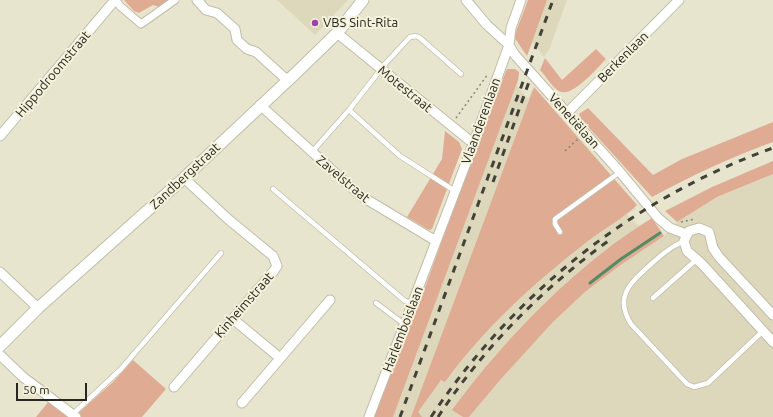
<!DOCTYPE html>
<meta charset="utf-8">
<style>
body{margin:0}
#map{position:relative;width:773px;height:417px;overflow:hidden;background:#e8e5cf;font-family:Ubuntu,sans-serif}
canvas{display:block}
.scale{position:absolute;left:16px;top:383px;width:71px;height:18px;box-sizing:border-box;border:2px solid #28271f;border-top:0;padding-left:5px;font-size:12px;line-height:14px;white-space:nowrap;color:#28271f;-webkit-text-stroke:3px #f5f2dc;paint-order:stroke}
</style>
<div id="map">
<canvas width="773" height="417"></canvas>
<div class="scale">50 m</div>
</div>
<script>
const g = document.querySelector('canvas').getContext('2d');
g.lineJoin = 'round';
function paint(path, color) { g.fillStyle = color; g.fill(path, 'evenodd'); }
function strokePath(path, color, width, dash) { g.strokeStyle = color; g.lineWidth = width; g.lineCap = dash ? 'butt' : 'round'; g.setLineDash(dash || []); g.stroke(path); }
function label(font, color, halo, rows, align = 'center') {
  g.font = font + ' Ubuntu,sans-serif'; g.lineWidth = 4; g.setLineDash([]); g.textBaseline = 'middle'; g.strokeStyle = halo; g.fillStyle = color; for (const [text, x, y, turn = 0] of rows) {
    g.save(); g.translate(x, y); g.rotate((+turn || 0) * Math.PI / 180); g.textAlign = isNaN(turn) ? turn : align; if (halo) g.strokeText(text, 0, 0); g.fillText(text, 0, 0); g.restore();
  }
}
const built = new Path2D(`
 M277,0h71l-33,35z
 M535,0h32l-18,50 -5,7 -11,-14 -3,5 -2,-1z
 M513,72l6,6 -2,8 11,13 4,-9 104,119 -9,5 12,12 8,-5 -106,107 -74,89h-89z
 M773,174v243h-304l32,-38 52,-57 32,-30 37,-28 42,-28 13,-14 40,-25z`);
const green = new Path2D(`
 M124,0h46l-11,7 -6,-2 -14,8 -5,-2z
 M528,0h19l-20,56 -13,-19z
 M596,49l10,10c-8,8 -34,40 -47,32 -7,-4 -13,-15 -19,-21l5,-12 17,22z
 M507,69h8l4,3 -1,8 -125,337h-21l27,-70 19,-40 59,-164z
 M534,87l103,118c-15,14 -33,24 -49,36 -54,42 -103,86 -143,141l-4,-2 -23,32 4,5h-11z
 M588,108l65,67 29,-16 91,-37v20c-42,15 -82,34 -121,55l-71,-78 -2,-5z
 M445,131l14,11 3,7 -30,80 -3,1 -22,-13 35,-58z
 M773,161v13l-56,23 -40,25 -12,-11 47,-24z
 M652,218l12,18 -42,28 -37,28 -32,30 -52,57 -32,38h-6l-11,-7c43,-58 93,-112 150,-157 16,-13 33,-24 50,-35z
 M133,360l33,29 -24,28h-62l-3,-3 35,-31z
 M50,400l21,17h-35z`);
const stream = new Path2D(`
 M590,283l31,-24 39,-26`);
const path = new Path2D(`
 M456,118l32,-44
 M565,151l14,-13
 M681,222l14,-3`);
const service = new Path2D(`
 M349,110l51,46 55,35
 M312,152l37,-42 36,-46 25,-27 6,-1 4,2 41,36
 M273,189l132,112 7,2
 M560,232l-5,-8v-5l65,-47
 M684,241c-14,6 -24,15 -35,25 -19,17 -35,31 -18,58l56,60 7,3 14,-4 55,-52
 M653,298l44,-39
 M376,303l28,21
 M73,414l48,-45 100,-116`);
const pedestrian = new Path2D(`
 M116,0l4,6 21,18 34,-24`);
const minor = new Path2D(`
 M197,0l9,10 11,3 18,16 2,11 10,9 9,3 31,28
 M466,0l21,25 22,20 6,10 105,117 38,46 12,10 16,6
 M337,33l132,107 5,2
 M260,105l101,91 75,45
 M567,113l112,-113
 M0,136l115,-136
 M0,272l38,36
 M773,315l-54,-58 -6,-9 -4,-16 -10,-4 -10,3 -5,10 3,10 15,13 71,78
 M233,319l47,39
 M0,355l23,22 53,40
 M174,387l99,-115 4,-6 -4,-10 -45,-37 -44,-41
 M242,403l88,-103
 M369,417l105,-275 35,-97 2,-17 10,-28`);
const tertiary = new Path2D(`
 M0,346l38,-38 146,-130 114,-107 39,-38 26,-33`);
const rail = new Path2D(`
 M493,182l37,-103
 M400,417l153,-417
 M431,417c82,-123 202,-219 342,-269
 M438,417c45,-69 106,-130 173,-178`);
const markers = [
 [315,23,4,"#9f41ab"]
];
const poiNames = [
 ["VBS Sint-Rita",323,23]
];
const streetNames = [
 ["Berkenlaan",623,57,-45],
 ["Hippodroomstraat",53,74,-50],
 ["Motestraat",405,89,39],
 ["Vlaanderenlaan",481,121,-70],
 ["Venetiëlaan",574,121,48],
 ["Zandbergstraat",185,176,-43],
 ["Zavelstraat",343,179,40],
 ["Kinheimstraat",244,305,-49],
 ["Harlemboislaan",403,329,-69]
];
paint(built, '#ddd8bb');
paint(green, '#e0ab93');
strokePath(stream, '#538c64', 3);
strokePath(service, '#c0bda8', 6);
strokePath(pedestrian, '#c0bda8', 9);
strokePath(minor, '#c0bda8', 11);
strokePath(tertiary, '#c0bda8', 13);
strokePath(path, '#898778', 1.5, [2, 3]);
strokePath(service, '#fff', 4.5);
strokePath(pedestrian, '#fff', 7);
strokePath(minor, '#fff', 9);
strokePath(tertiary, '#fff', 11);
strokePath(rail, '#444238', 3, [7, 7]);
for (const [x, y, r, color] of markers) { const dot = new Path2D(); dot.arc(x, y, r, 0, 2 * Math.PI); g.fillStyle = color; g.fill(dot); strokePath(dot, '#f5f2dc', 1.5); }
label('13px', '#28271f', '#f5f2dc', poiNames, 'left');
label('13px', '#28271f', '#f5f2dc', streetNames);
</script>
